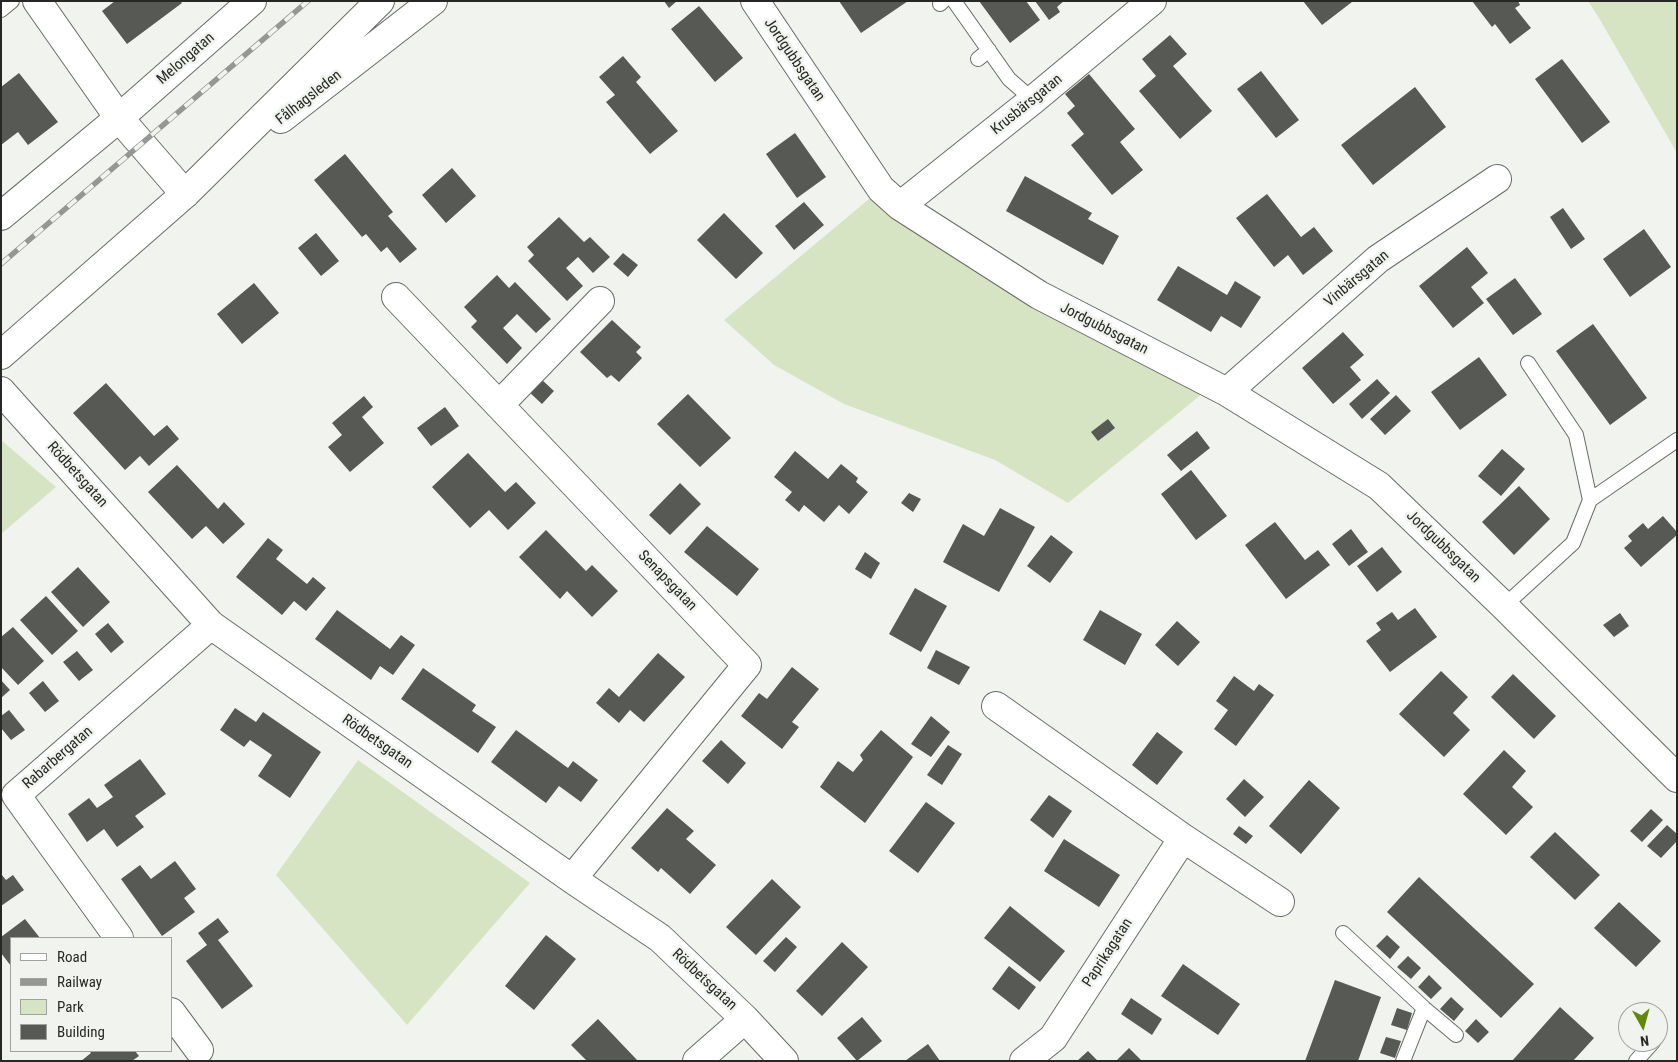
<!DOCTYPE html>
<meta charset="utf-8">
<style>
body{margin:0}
#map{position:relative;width:1678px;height:1062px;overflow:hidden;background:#f1f4ee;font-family:"Roboto Condensed",sans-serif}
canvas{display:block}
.frame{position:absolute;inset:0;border:2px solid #272825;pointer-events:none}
.legend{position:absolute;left:10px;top:937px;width:162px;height:115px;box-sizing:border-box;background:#f1f4ee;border:1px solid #a0a29e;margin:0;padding:6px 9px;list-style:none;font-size:15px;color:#272825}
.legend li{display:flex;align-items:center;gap:10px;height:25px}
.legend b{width:25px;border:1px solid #a0a29e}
.north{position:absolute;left:1618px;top:1002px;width:50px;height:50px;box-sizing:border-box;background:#f1f4ee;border:1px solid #a0a29e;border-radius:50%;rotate:173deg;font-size:14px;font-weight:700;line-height:20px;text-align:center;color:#272825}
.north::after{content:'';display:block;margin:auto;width:18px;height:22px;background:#638708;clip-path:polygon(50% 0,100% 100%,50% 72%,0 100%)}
</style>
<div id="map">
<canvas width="1678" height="1062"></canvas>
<div class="frame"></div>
<ul class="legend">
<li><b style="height:6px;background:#fff"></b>Road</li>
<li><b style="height:6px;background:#959792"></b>Railway</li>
<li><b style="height:14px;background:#d6e4c4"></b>Park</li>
<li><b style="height:14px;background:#575954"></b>Building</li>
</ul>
<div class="north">N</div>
</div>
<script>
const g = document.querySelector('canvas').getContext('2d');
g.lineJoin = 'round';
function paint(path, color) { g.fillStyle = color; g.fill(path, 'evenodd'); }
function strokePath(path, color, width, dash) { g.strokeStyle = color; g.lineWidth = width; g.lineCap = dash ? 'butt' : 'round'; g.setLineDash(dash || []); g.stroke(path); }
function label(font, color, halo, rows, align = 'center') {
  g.font = font + ' "Roboto Condensed",sans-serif'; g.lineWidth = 5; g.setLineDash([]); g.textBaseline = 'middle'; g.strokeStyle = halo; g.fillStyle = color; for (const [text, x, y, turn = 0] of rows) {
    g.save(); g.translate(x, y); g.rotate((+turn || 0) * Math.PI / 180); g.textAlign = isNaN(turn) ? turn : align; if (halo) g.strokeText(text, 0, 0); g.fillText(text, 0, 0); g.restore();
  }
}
const green = new Path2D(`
 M1588,1h89v152l-78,-135z
 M881,189l332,196 -145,118 -73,-43 -151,-56 -70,-39 -50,-45z
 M1,440l55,47 -55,47z
 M358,760l172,123 -123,142 -131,-150z`);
const building = new Path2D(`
 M115,1h65l2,2 -55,41 -25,-33z
 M664,1h13l-8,7z
 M839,1h69l-47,32z
 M979,1h47l14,19 -30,23z
 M1035,1h29l-7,6 3,5 -11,8z
 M1303,1h48l1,1 -30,23z
 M1472,1h46l2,4 -5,3 16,20 -21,16 -15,-20 -3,3z
 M699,6l44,52 -28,24 -44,-53z
 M1170,35l17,19 -14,12 39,45 -32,28 -41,-48 17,-15 -14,-17z
 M623,56l18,21 -5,5 42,49 -28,23 -44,-52 9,-7 -16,-18z
 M1562,59l48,63 -28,21 -47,-64z
 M1261,71l38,49 -23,18 -39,-49z
 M19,73l39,49 -30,23 -10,-13 -17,13v-58z
 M1089,74l46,55 -15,13 23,28 -31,25 -41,-50 13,-11 -17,-21 8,-7 -10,-12z
 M1415,87l31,40 -73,58 -32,-40z
 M795,133l31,44 -29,21 -31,-44z
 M345,154l48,58 -5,4 29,33 -17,14 -13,-16 -6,5 -15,-18 -4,3 -48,-57z
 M452,168l24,28 -30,27 -24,-28z
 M1025,176l67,37 -4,6 31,17 -16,29 -97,-54z
 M1267,194l34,43 13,-10 19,24 -30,24 -15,-20 -14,12 -38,-49z
 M804,202l20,23 -30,25 -19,-24z
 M1563,208l22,31 -14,10 -21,-32z
 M724,213l39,40 -27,26 -39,-39z
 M559,217l25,25 6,-5 20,20 -17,16 -15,-16 -12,11 17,18 -16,15 -39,-40 6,-6 -7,-8z
 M1644,229l27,38 -41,30 -27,-38z
 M316,233l23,28 -18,15 -23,-28z
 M1467,247l21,26 -17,14 13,16 -31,25 -34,-42z
 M623,253l15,12 -10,12 -15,-13z
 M1178,266l49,29 8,-14 26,16 -20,31 -20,-12 -10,16 -54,-32z
 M497,275l12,13 6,-6 36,37 -15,14 -19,-19 -14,14 19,20 -15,16 -36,-37 6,-6 -13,-14z
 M1515,278l27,36 -29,21 -27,-36z
 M254,283l25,30 -37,31 -25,-30z
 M612,320l29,27 -5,5 6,6 -23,24 -8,-7 -4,3 -27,-26z
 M1593,324l54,74 -37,27 -54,-74z
 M1343,332l21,23 -14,12 11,13 -28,24 -31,-36z
 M1479,357l28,38 -47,35 -29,-38z
 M541,379l13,12 -12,13 -13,-12z
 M1377,379l13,14 -28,26 -13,-15z
 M106,383l48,53 13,-11 12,14 -30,27 -9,-10 -15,14 -52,-57z
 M688,394l43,44 -31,29 -43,-43z
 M1396,395l15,16 -26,24 -15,-16z
 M364,396l9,11 -11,10 22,26 -34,29 -22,-25 14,-12 -10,-12z
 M445,407l14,19 -28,20 -14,-18z
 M1108,419l7,9 -17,13 -7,-9z
 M1197,431l13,17 -29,23 -14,-16z
 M1502,449l23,20 -24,27 -23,-20z
 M795,451l33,28 13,-15 17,14 -2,4 12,10 -19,22 -10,-9 -15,17 -20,-17 -5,7 -14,-12 7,-8 -18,-15z
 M468,453l37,39 11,-10 20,21 -28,27 -19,-20 -19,18 -38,-41z
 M177,465l41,44 6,-7 21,22 -22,20 -17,-18 -14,13 -44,-47z
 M1191,470l36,46 -31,24 -35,-46z
 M680,483l21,21 -31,31 -21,-20z
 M1519,486l31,33 -36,36 -32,-33z
 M909,493l12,6 -8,13 -12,-9z
 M1000,508l35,19 -36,65 -56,-30 20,-38 21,12z
 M1663,516l14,16v3l-36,32 -17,-19 8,-7 -4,-5 15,-13 5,6z
 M1275,522l30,38 13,-10 12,15 -44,34 -41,-54z
 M707,526l52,43 -22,27 -53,-44z
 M1351,529l17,23 -19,14 -17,-22z
 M546,530l40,41 6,-6 26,26 -26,26 -25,-26 -7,8 -41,-42z
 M1051,535l22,17 -23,31 -23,-17z
 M268,538l15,12 -7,9 31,25 6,-7 13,11 -20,23 -12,-10 -12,14 -46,-38z
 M1382,547l20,25 -25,20 -20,-26z
 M865,552l15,11 -9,16 -16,-10z
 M78,567l32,35 -27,25 -32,-35z
 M915,588l32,18 -26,46 -32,-18z
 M46,596l32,35 -26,24 -32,-35z
 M1415,608l22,29 -47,35 -24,-31 15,-11 -5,-7 16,-11 6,8z
 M337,610l53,39 11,-14 14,10 -22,30 -13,-9 -9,14 -56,-41z
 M1100,610l42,24 -17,31 -42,-25z
 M1620,613l9,13 -15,11 -11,-12z
 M1177,621l23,21 -22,24 -23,-21z
 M108,623l16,19 -13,11 -16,-19z
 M13,627l31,34 -26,24 -17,-18v-30z
 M936,650l34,17 -11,18 -32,-17z
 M77,651l16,19 -14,11 -16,-19z
 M658,653l27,24 -41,45 -14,-12 -11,13 -23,-20 13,-15 10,9z
 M792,667l27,22 -27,33 7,5 -17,22 -41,-33 18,-23 8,6z
 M423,668l53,37 -4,6 24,16 -18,26 -77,-54z
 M1441,671l27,26 -15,16 17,17 -26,27 -45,-43z
 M1513,674l43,42 -22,23 -43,-42z
 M1234,676l20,15 5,-7 15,11 -38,51 -22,-17 14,-19 -12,-9z
 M1,680l9,10 -9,8z
 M43,681l16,20 -14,11 -16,-19z
 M235,708l21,14 7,-10 58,40 -31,46 -32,-22 14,-21 -22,-15 -6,7 -24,-17z
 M9,710l16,20 -14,10 -10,-12v-12z
 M931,716l19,16 -19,25 -20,-13z
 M516,730l52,38 5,-7 25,19 -17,22 -22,-16 -13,17 -55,-41z
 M881,730l32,27 -48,66 -45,-36 18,-26 15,11 10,-12 -3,-5z
 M1157,732l26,20 -26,33 -25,-20z
 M721,740l25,23 -18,21 -26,-23z
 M948,745l14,9 -20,31 -15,-10z
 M1504,750l22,21 -14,16 21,20 -27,28 -43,-41z
 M140,759l26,35 -31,22 9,11 -27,20 -13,-18 -17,13 -19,-28 21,-16 8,10 16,-11 -9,-12z
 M1244,779l20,18 -19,20 -19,-18z
 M1309,780l31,28 -39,46 -32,-28z
 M1049,795l23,16 -19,27 -23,-18z
 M926,802l29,21 -37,50 -29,-22z
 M667,808l27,23 -8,8 30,26 -26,29 -29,-26 -3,4 -27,-24z
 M1651,809l12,11 -21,22 -12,-11z
 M1667,825l10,9v7l-16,17 -14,-12z
 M1239,826l14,10 -7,8 -13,-10z
 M1555,832l45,43 -25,25 -45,-43z
 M1064,839l56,36 -21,32 -55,-36z
 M175,861l21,28 -12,9 11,14 -33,24 -41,-57 19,-14 11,14z
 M1,874l5,6 7,-5 11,15 -23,16z
 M1419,877l115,107 -33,34 -114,-106z
 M772,879l29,28 -45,48 -30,-28z
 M1619,902l42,39 -25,26 -42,-39z
 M1010,906l55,45 -25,31 -56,-44z
 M218,918l11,14 -11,8 35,46 -31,23 -36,-48 21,-16 -9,-12z
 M25,919l15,19h-29v28l-10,-13v-16z
 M546,935l30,24 -42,51 -29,-24z
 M1387,935l13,12 -10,12 -14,-13z
 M786,937l11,10 -22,25 -12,-11z
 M842,942l26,25 -46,49 -26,-25z
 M1408,956l13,12 -10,11 -14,-12z
 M1183,964l57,40 -22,31 -57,-39z
 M1009,966l27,21 -17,23 -27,-21z
 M1429,975l13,13 -11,11 -13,-12z
 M1335,980l46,17 -23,64h-53z
 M1451,997l13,12 -10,12 -14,-12z
 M1131,998l31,21 -10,16 -31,-21z
 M1560,1007l34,31 -21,23h-61z
 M1397,1008l15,5 -5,17 -16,-5z
 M862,1017l20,24 -25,20 -20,-23z
 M598,1019l40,42h-51l-16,-16z
 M1476,1019l13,13 -11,11 -13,-12z
 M1386,1037l15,4 -6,17 -15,-5z
 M928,1044l12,17h-35z
 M1129,1048l13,13h-26z
 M89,1051h46l4,5 -7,5h-51l10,-8z
 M1088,1051l10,10h-21z`);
const service = new Path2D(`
 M954,1l55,78 24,21
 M940,4l3,-3
 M1,10l11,-9
 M978,59l11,-9
 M1590,500l87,-60
 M1504,606l69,-63 17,-43 -14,-65 -48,-72
 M1343,933l81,75 32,27
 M1403,1061l21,-53
 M1636,1061l17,-19`);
const minor = new Path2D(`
 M37,1l82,117 66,76
 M755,1l126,188 19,17 139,89 188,97 152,94 125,120 173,172
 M900,206l133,-106 119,-99
 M1,216l118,-98 133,-117
 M396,297l351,368 -175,214
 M1,391l210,234 361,254 88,59 85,81 39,42
 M1227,392l151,-133 119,-80
 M499,405l101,-104
 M996,706l187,132 -130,200 -29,23
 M1183,838l97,64
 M119,938l-103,-143 195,-170
 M171,1012l28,38
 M697,1061l48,-42`);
const tertiary = new Path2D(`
 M281,119l152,-118
 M1,355l184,-161 195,-193`);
const rail = new Path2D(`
 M1,264l307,-263`);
const streetNames = [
 ["Melongatan",186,59,-41],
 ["Jordgubbsgatan",794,60,56],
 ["Fålhagsleden",309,98,-38],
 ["Krusbärsgatan",1027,105,-39],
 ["Vinbärsgatan",1357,279,-40],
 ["Jordgubbsgatan",1104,329,27],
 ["Rödbetsgatan",77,475,48],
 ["Jordgubbsgatan",1443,547,44],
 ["Senapsgatan",667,581,46],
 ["Rödbetsgatan",377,742,35],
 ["Rabarbergatan",58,758,-41],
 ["Paprikagatan",1108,953,-57],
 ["Rödbetsgatan",704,980,43]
];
paint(green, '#d6e4c4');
paint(building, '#575954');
strokePath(service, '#686b66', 16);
strokePath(minor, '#686b66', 30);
strokePath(tertiary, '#686b66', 30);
strokePath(service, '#fff', 14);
strokePath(minor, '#fff', 28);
strokePath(tertiary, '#fff', 28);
strokePath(rail, '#959792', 5.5);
strokePath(rail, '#f1f4ee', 4, [11]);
label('15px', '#272825', '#f1f4ee', streetNames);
</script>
